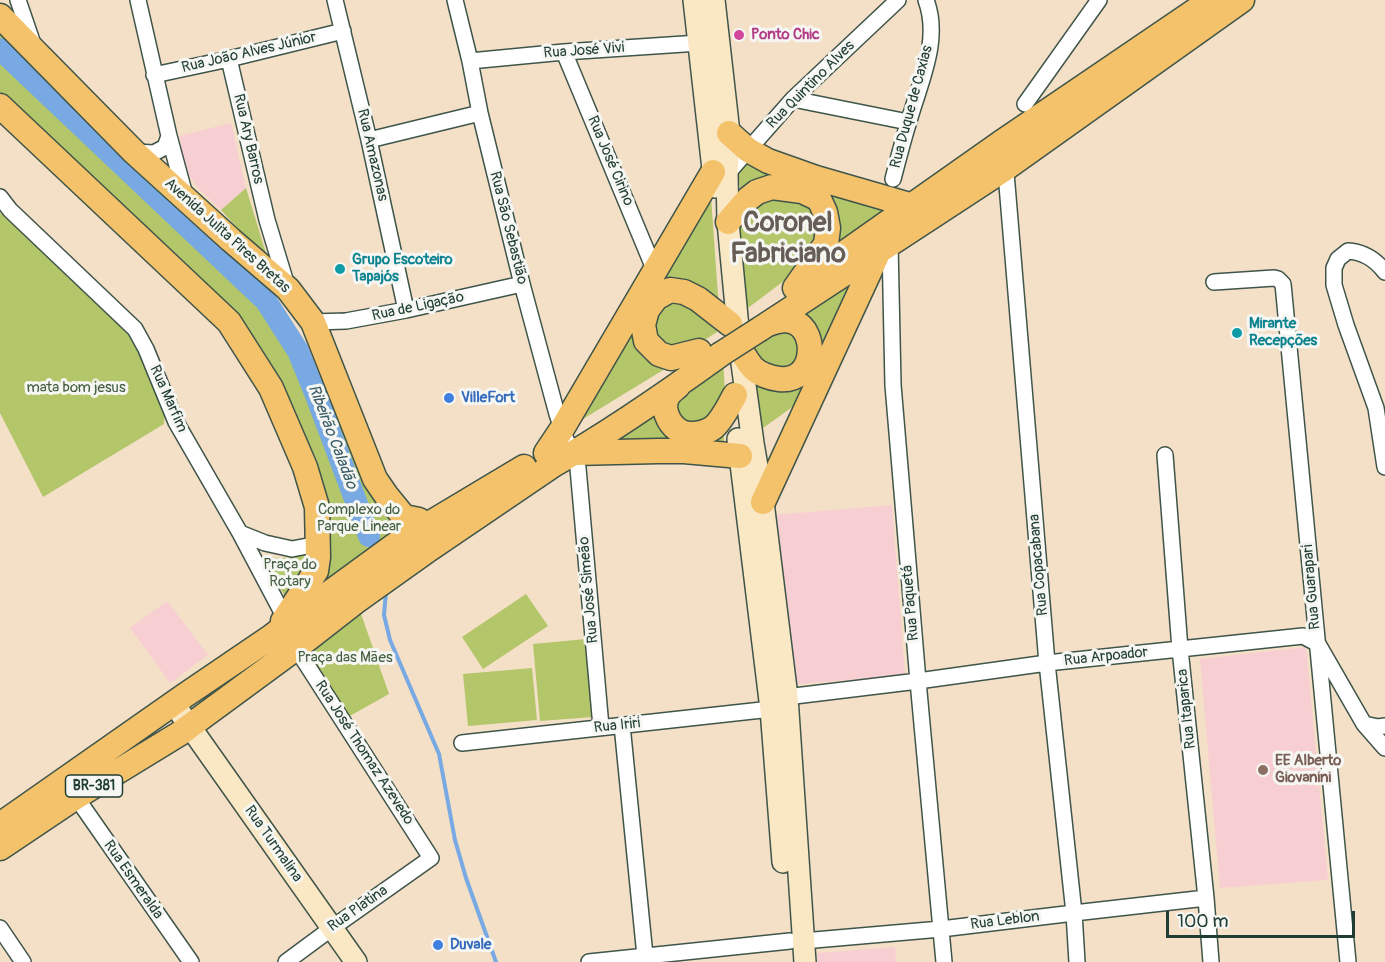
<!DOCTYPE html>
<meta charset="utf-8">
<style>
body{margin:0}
#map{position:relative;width:1385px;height:962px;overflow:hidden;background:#f4dfc7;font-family:Pangolin,sans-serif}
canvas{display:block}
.scale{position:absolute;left:1166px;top:911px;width:189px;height:27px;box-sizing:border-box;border:3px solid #1f3d34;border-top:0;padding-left:8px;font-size:18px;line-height:21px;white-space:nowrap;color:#1f3d34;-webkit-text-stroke:4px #f6f6f2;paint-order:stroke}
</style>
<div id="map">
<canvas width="1385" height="962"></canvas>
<div class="scale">100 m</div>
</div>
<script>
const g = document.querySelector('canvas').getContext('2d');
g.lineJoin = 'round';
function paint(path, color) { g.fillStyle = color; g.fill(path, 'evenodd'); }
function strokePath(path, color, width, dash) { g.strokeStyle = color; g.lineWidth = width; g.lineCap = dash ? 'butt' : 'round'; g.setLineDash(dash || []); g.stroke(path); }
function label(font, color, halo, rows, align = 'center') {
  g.font = font + ' Pangolin,sans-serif'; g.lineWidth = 6; g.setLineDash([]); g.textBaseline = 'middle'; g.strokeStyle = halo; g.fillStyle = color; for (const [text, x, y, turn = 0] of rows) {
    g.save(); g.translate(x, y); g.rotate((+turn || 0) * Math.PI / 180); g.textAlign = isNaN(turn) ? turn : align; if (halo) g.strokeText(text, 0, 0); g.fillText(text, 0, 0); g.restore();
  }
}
const built = new Path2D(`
 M231,123l15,65 -25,22 -23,-22 -12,-17 -7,-35z
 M892,505l13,170 -116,10 -14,-170z
 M167,601l41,54 -38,28 -40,-55z
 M1306,647l22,233 -108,8 -20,-229z
 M895,947l1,15h-78l-1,-9z`);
const green = new Path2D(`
 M0,29l24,22 249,249 33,48 58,121 46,52 -63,43 -45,34 20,-60 8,-30 -13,-47 -38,-77 -279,-285z
 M748,155l153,54 -75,50 -4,-60 -81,-5 -4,-27z
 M710,183l9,126c-10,-19 -19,-26 -41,-28l-42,43 37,40 -108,66z
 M246,188l23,75 -48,-53z
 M766,196c16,2 40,1 48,18 3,7 4,16 6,24l-15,27 -65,49 -3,-88z
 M0,213l139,127 26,65 -1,19 -121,73 -43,-84z
 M865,262l-60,136 -49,35 -9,-59 51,11v-68z
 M666,297l40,12 11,23 -22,14 -18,4 -19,-6 -7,-27z
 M776,331l19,3 10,8 -10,33 -46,-19 6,-22z
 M723,358l2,36 -7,25 -22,12 -20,-18 4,-27z
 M658,401l5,22 60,5 2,21 -128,-5z
 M315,552l-21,43 -9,1 -25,-40c19,3 36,3 55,-4z
 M526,594l22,32 -65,43 -21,-32z
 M359,608l30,86 -41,23 -37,-56 -2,-10z
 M586,639l7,78 -53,4 -7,-77z
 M532,668l5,52 -69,6 -5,-52z`);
const stream = new Path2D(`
 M369,536l6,15
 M386,592l-2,23 6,25 49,114 16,86 11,38 30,84`);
const river = new Path2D(`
 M0,49l266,252 32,50 19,47 52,138`);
const street = new Path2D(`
 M18,0l15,44
 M138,0l31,136 16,59
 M335,0l34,140 37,170
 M455,0l15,61 10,52 42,171 35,130 9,26 8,13 4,15 23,259
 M564,52l91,219
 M229,59l38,161 20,66
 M470,61l94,-9 135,-9
 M154,75l75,-16 114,-28
 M793,99l115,23
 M1025,104l74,-104
 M369,140l111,-27
 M134,152l20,1 11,-6 4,-11
 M1005,161l42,502 27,250 3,49
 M727,174l66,-75 105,-99
 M893,179c5,-19 10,-39 16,-58 11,-39 32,-81 17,-121
 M0,197l10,13 125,119 11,20 30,73 64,111 45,85 5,-2
 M890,244l3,141 25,296 26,281
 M1385,272c-10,-13 -21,-20 -37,-21l-10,8 -4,9v17l12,40 30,83 9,59
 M1214,282l60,-4 4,1 5,5 65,678
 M313,322l33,-1 60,-11 116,-26
 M1165,455l15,194 26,249 5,64
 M240,533l25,10 27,6 26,-5
 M778,698l140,-17 129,-18 256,-27 15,8 46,80 21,24
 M1364,724l14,3 7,-1
 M622,725l23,231
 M462,743l309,-34
 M76,797l115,165
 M0,928l23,34
 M803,941l138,-12 133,-16 132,-15
 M286,962l46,-34 99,-70 -135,-210
 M589,962l201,-21`);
const secondary = new Path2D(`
 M694,0l21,187
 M714,0l15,133 -2,41 1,48 12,127 13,94 10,59 24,195 18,265
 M738,439l33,270 12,153
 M174,704l182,258`);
const primary = new Path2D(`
 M0,16l134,136 97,88 57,49 25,33 62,157 11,16 18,22 15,3 9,11 1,5
 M0,106l229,216 42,66 34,79 12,40 1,50 -2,14 -33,50
 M729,133l19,17 20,11 48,17 97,28
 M728,222l20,-23 9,-7 15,-5 30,4 17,8 6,13 3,16 -2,16 -31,44
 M816,273l186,-131 209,-142
 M760,329l246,-161 236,-168
 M740,349c4,6 8,14 13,19 6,6 17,10 26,11 37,4 39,-48 15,-57 -9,-4 -18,-1 -26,2
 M699,351l-28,7 -12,-4 -13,-13 -3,-16 4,-15 9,-12 14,-8 14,2 14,7 32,25
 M678,386c-3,3 -8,6 -10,10 -7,11 0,27 10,34 10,7 27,4 36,-3 9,-8 15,-22 21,-32
 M546,453l16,-24 151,-257
 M574,453l84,-2h26l56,5
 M763,502l116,-251
 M0,825l184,-129 87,-59 31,-24 100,-73 122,-73
 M0,848l76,-51 103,-63 117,-86 59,-46 73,-52 125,-85c58,-33 114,-72 168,-111`);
const primaryBridge = new Path2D(`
 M721,354l39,-25`);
const markers = [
 [739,35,6,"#d1479c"],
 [340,269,6,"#0f9aa8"],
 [1237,333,6,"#0f9aa8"],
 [449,398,6,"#3f7fe0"],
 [1263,770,6,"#8d6e63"],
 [438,945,6,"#3f7fe0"]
];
const shields = [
 [94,786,57]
];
const shieldNames = [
 ["BR-381",94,786]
];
const hotelNames = [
 ["Ponto Chic",751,35]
];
const streetNames = [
 ["Rua José Vivi",584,51,-4],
 ["Rua João Alves Júnior",249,53,-13],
 ["Rua Quintino Alves",811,85,-45],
 ["Rua Duque de Caxias",912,107,-75],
 ["Rua Ary Barros",248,139,77],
 ["Rua Amazonas",372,155,77],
 ["Rua José Cirino",610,161,67],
 ["Rua São Sebastião",508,228,76],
 ["Avenida Julita Pires Bretas",227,236,42],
 ["Rua de Ligação",418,307,-12],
 ["Rua Marfim",168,399,66],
 ["Rua Copacabana",1039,565,-95],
 ["Rua Guarapari",1312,587,-95],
 ["Rua José Simeão",589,590,-95],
 ["Rua Paquetá",911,603,-95],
 ["Rua Arpoador",1106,657,-6],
 ["Rua Itaparica",1187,709,-96],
 ["Rua Iriri",617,726,-6],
 ["Rua José Thomaz Azevedo",364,753,57],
 ["Rua Turmalina",273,844,55],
 ["Rua Esmeralda",133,880,55],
 ["Rua Platina",358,909,-35],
 ["Rua Leblon",1005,921,-7]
];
const cultureNames = [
 ["Grupo Escoteiro",352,260],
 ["Tapajós",352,277],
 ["Mirante",1249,324],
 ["Recepções",1249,341]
];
const parkNames = [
 ["mata bom jesus",76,388],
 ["Complexo do",359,510],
 ["Parque Linear",359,527],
 ["Praça do",290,565],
 ["Rotary",290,582],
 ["Praça das Mães",345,658]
];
const shopNames = [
 ["VilleFort",461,398],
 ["Duvale",450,945]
];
const educationNames = [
 ["EE Alberto",1275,761],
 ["Giovanini",1275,778]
];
const waterNames = [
 ["Ribeirão Caladão",332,437,69]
];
const townNames = [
 ["Coronel",788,224],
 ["Fabriciano",788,255]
];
paint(built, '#f7cfd2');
paint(green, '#b3c66a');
strokePath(stream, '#78a9e3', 4);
strokePath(river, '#78a9e3', 22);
strokePath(street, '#3f554a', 18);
strokePath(secondary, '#3f554a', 24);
strokePath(primary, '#3f554a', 27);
strokePath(street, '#fff', 15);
strokePath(secondary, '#fae7c3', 21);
strokePath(primary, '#f3c26a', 24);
strokePath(primaryBridge, '#3f554a', 27, []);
strokePath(primaryBridge, '#f3c26a', 24);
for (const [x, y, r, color] of markers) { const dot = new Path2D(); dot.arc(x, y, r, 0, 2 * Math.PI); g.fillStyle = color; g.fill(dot); strokePath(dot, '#f6f6f2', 2); }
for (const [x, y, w] of shields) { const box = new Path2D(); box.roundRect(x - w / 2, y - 11, w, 22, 4.5); g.fillStyle = '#f6f6f2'; g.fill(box); strokePath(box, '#1f3d34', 1.5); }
label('bold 14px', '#1f3d34', null, shieldNames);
label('bold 15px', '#b23c85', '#f6f6f2', hotelNames, 'left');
label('15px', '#1f3d34', '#f6f6f2', streetNames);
label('bold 15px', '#0d838f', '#f6f6f2', cultureNames, 'left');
label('15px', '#445f42', '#f6f6f2', parkNames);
label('bold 15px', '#366cbe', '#f6f6f2', shopNames, 'left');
label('bold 15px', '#785e54', '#f6f6f2', educationNames, 'left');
label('italic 16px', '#3a5d69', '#f6f6f2', waterNames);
label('bold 27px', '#665d57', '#f6f6f2', townNames);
</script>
